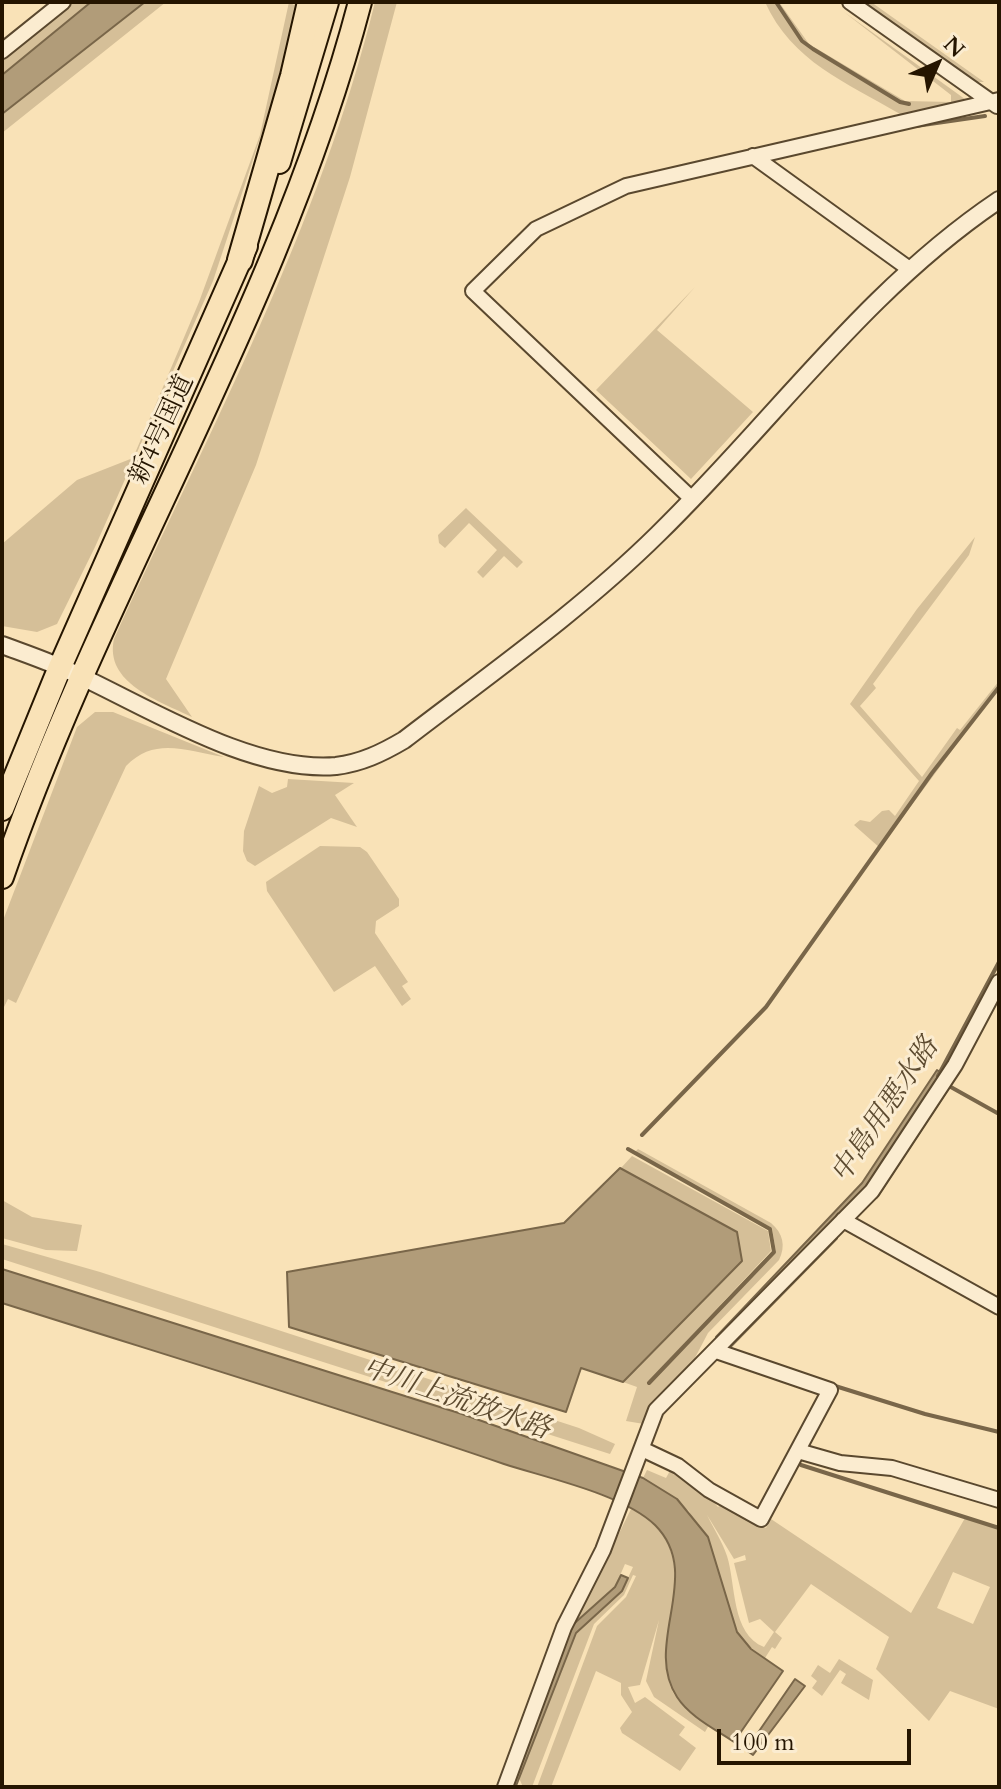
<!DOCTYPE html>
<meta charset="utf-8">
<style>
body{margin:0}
#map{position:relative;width:1001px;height:1789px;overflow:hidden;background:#f9e2b7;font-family:Cardo,serif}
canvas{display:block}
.frame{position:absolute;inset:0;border:4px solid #251500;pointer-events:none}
.north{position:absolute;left:897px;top:24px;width:80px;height:80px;-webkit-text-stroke:6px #fbecd0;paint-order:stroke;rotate:45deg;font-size:22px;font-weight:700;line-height:32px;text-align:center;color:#251500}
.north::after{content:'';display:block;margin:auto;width:28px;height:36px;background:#251500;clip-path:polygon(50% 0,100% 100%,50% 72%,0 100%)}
.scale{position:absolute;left:717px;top:1729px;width:194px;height:36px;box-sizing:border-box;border:4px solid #251500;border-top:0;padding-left:10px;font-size:24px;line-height:28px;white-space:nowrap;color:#251500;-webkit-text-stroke:6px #fbecd0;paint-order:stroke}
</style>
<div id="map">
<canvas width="1001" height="1789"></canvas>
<div class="frame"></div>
<div class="north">N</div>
<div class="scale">100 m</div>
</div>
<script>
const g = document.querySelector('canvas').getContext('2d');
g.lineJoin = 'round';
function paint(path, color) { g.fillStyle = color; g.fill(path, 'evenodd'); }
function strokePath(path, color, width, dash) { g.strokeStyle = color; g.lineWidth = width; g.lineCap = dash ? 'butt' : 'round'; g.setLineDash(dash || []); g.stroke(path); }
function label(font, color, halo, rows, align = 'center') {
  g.font = font + ' Cardo,"Noto Serif JP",serif'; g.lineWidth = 6; g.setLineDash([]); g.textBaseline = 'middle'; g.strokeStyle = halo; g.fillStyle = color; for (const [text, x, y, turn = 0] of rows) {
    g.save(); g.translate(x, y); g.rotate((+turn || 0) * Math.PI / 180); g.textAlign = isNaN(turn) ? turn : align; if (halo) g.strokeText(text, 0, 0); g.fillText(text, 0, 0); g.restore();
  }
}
const green = new Path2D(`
 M66,2h25l-89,73v-21z
 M145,2h21l-164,131v-19z
 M289,2l5,3 2,-3 -4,33 -11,40 -68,206 -118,266 -38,77 -20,8 -35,-6v-82l75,-64 56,-22 66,-156 61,-167z
 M375,2h22l-47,175 -94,288 -90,214 26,38c-33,-16 -88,-34 -78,-78 95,-208 206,-413 261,-637z
 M765,2h14l30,42 96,57 46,1v-7l-107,-83 125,90 -58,14 -11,-2c-54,-32 -108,-52 -135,-112z
 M858,2h13l113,80h-13z
 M695,287l-38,43 96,82 -62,67 -95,-89z
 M466,508l2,2 55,52 -6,6 -13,-12 -21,22 -6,-6 20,-22 -28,-27 -24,25 -6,-5 -1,-8z
 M975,537l-6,18 -96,129 3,4 -16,18 62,71 35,-49 3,2 39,-49v6l-119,161 -26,-23 6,-5 10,2 12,-11 7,-1 6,6 24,-35 -69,-77 67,-95z
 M95,712h18l111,45c-38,-6 -69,-21 -98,9l-110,237 -8,-4 -6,12v-88l75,-196z
 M288,779l66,4 -19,12 22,32 -26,-9 -76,48 -8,-5 -4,-10 1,-20 15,-45 13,7 15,-6z
 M320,846l40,1 7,5 32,47v7l-23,15 -1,12 33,49 -6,4 9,13 -9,7 -27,-40 -41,26 -67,-101 -1,-9z
 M638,1149l133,74c12,10 15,23 8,37l-71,73 -20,38 -35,32 -9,21 -18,-3 11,-34 -14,-5 119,-121 -5,-29 -116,-64 11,-12 136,75 3,20 -123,131 128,-130 -4,-24 -137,-76z
 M2,1200l30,17 50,8 -5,26 -31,-1 -44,-12z
 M2,1244l98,28 479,156 36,16 -5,10 -608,-195z
 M672,1467l31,23 15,17 5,-4 43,25 5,-9 140,94 54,-95 34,11v180l-49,-18 -21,30 -53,-52 13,-32 -78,-53 -36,48 7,6 -7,11 -3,-2 -7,11 -23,-17 -5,-9 -48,-121 -46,-33 4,-8 19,8zM707,1515l27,44 11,-4 1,5 -12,3 15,60 11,-4 14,13 -10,15c-33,-13 -28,-63 -37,-91 -5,-15 -13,-27 -20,-41zM953,1572l37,15 -17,37 -36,-16z
 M631,1509c74,34 30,112 38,171 2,20 25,35 40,45l-4,7 -51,-35 -8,-16 13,-61 -19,65 -12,2 7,16 10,-6 40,30 -6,8 17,13 -16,23 -58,-38 -2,-5 12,-16 -11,-17v-12l-25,-12 -45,116h-14l60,-161 29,-29 10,-21 -3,-1 -9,20 -30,29 -62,163h-9l-4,-9 57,-145 46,-42 11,-24 -8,-3 -10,23 -39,34z
 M839,1659l34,21 -4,20 -28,-17 5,-9 -6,-4 -18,26 -10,-8 5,-7 -6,-5 7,-11 12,8z`);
const water = new Path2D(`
 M91,2h54l-143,112v-39z
 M937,1070l6,4 -69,106 -152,159 -6,-2 146,-154z
 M620,1168l117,64 5,29 -119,121 -42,-14 -15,44 -277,-85 -2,-55 277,-49z
 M2,1269l460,145 181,64 34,21 31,38 29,95 14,17 32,22 -49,71c-19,-13 -44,-25 -57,-45 -35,-54 28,-122 -22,-172 -32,-31 -108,-47 -151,-61 -166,-57 -335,-108 -502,-161z
 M621,1575l7,3 -6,13 -46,42 -60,153 -6,-4 58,-153 47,-42z
 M795,1679l10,7 -52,69 -7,-5z`);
const stream = new Path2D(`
 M776,2l26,39 11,8 87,53 9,2
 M916,126l69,-10
 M938,1076l61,-114
 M642,1135l124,-128 166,-234 67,-86
 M628,1149l142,80 4,23 -125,131
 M876,1197l73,-111 50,28
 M730,1346l106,-108
 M832,1385l93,29 74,18
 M801,1465l198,63`);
const minor = new Path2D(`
 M850,2l147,104
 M2,51l61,-49
 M753,156l155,112
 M692,499l-219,-208 63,-62 90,-43 373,-86
 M843,1220l156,87
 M642,1449l36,17 31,24 52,29 69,-129 -114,-39
 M798,1451l42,12 52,5 107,32
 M505,1787l59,-160 39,-77 53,-140 216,-219 83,-126 44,-83`);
const tertiary = new Path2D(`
 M2,645c27,10 54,19 80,32 72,34 172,96 254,89 25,-3 46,-13 68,-26 86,-66 177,-130 254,-206 115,-112 207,-244 341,-334`);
const trunk = new Path2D(`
 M279,162l48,-160
 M2,809l58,-142 186,-421
 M2,877c103,-298 278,-569 358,-875`);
const motorway = new Path2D(`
 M240,260l53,-184 17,-74`);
const streetNames = [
 ["新4号国道",163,430,-65]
];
const waterNames = [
 ["中島用悪水路",886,1111,-56],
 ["中川上流放水路",456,1400,19]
];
paint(green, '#d5bf98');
paint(water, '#b19c79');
strokePath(water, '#796649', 2);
strokePath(stream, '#796649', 4);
strokePath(minor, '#5a482e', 18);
strokePath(tertiary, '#5a482e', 20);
strokePath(trunk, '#251500', 26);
strokePath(motorway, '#251500', 28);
strokePath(minor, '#fbecd0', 14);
strokePath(tertiary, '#fbecd0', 16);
strokePath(trunk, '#f9e2b7', 22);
strokePath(motorway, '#f9e2b7', 24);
label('26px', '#251500', '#fbecd0', streetNames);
label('italic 28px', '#5d4b30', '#fbecd0', waterNames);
</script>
